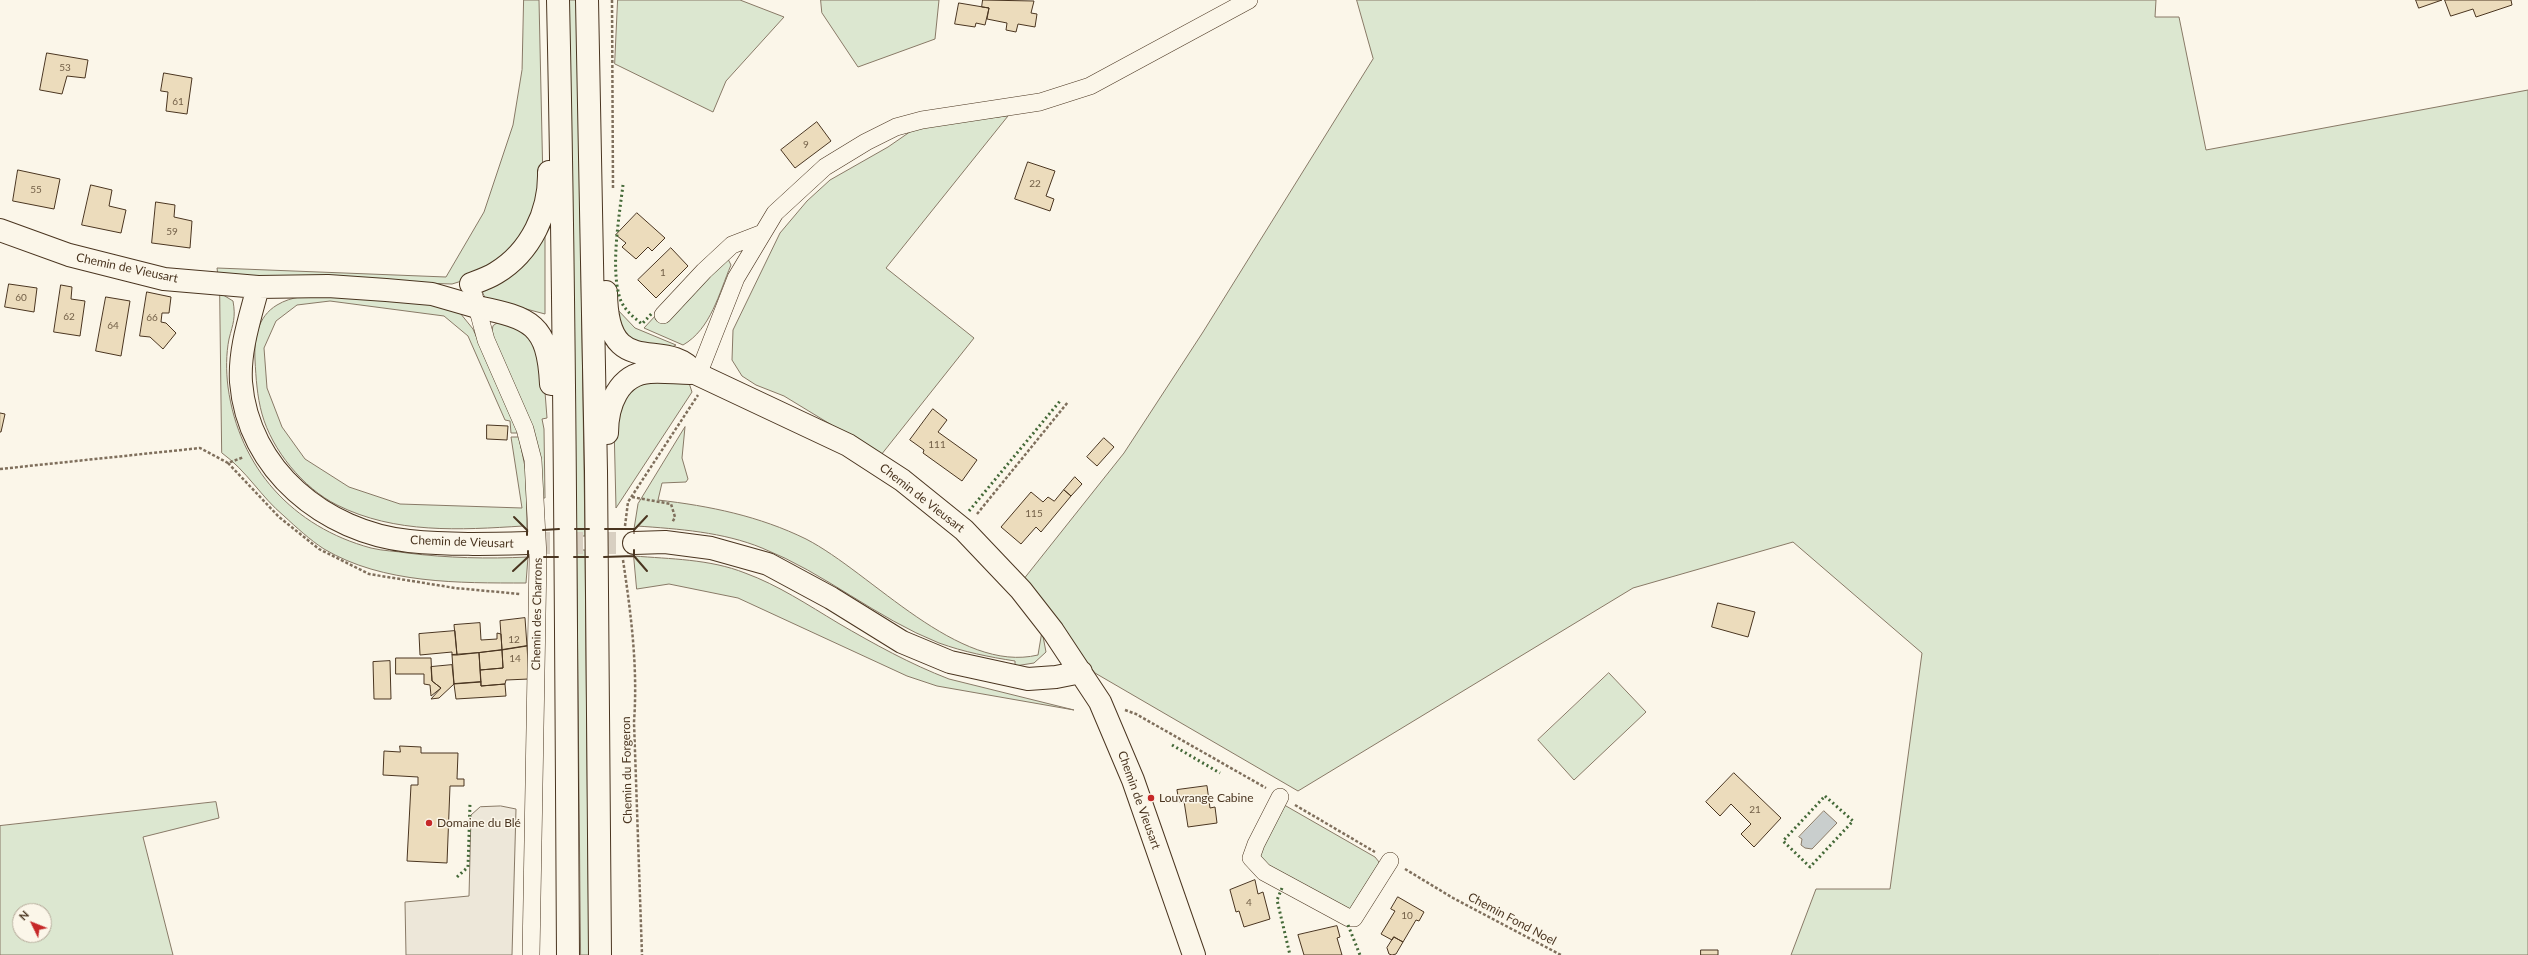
<!DOCTYPE html>
<meta charset="utf-8">
<style>
body{margin:0}
#map{position:relative;width:2528px;height:955px;overflow:hidden;background:#fbf6e9;font-family:Lato,sans-serif}
canvas{display:block}
.north{position:absolute;left:12px;top:903px;width:40px;height:40px;box-sizing:border-box;background:#fbf6e9;border:1px solid #b4a999;border-radius:50%;rotate:313deg;font-size:11px;font-weight:700;line-height:16px;text-align:center;color:#4a3520}
.north::after{content:'';display:block;margin:auto;width:14px;height:18px;background:#c62828;clip-path:polygon(50% 0,100% 100%,50% 72%,0 100%)}
</style>
<div id="map">
<canvas width="2528" height="955"></canvas>
<div class="north">N</div>
</div>
<script>
const g = document.querySelector('canvas').getContext('2d');
g.lineJoin = 'round';
function paint(path, color) { g.fillStyle = color; g.fill(path, 'evenodd'); }
function strokePath(path, color, width, dash) { g.strokeStyle = color; g.lineWidth = width; g.lineCap = dash ? 'butt' : 'round'; g.setLineDash(dash || []); g.stroke(path); }
function label(font, color, halo, rows, align = 'center') {
  g.font = font + ' Lato,sans-serif'; g.lineWidth = 3; g.setLineDash([]); g.textBaseline = 'middle'; g.strokeStyle = halo; g.fillStyle = color; for (const [text, x, y, turn = 0] of rows) {
    g.save(); g.translate(x, y); g.rotate((+turn || 0) * Math.PI / 180); g.textAlign = isNaN(turn) ? turn : align; if (halo) g.strokeText(text, 0, 0); g.fillText(text, 0, 0); g.restore();
  }
}
const green = new Path2D(`
 M524,0h15l4,184c-7,37 -30,74 -64,91 -8,4 -18,6 -27,9l-234,-8 -1,-8 229,9 38,-65 29,-87 9,-55z
 M568,0h9l8,536h-9z
 M618,0h122l44,17 -58,64 -13,31 -98,-48z
 M821,0h118l-4,39 -77,28 -36,-54z
 M1357,0h799l-1,17h24l27,133 322,-60v865h-737l25,-66h74l32,-236 -129,-111 -160,46 -335,203 -203,-118 -72,-93 101,-127 79,-121 170,-273z
 M1008,116l-122,152 88,70 -93,117 -97,-59 -28,-11 -14,-9 -10,-16 1,-30 47,-97 27,-32 23,-21 58,-33 29,-20z
 M545,233v81l-60,-16 -3,-7z
 M728,259l3,6c-12,28 -20,64 -48,80l-39,-17 13,-14z
 M220,293l13,8c3,17 0,22 -4,38 -3,15 -3,32 -1,48 11,81 65,140 143,161 12,3 25,3 36,5 41,5 80,6 121,4l-2,26c-67,0 -143,1 -202,-34 -14,-9 -28,-22 -40,-33 -23,-19 -37,-45 -62,-63z
 M324,295l82,5 50,8 17,21 45,104h-7l-1,-12 -5,-1 -37,-84 -24,-20 -114,-15 -33,4 -21,16 -12,27 3,40 15,39 23,32 44,28 51,17 122,4 -11,-71h8l7,35 1,58 -4,-4c-63,4 -128,8 -186,-21 -34,-17 -65,-55 -75,-91 -5,-18 -6,-36 -7,-54 -1,-21 2,-43 22,-55 15,-9 30,-9 47,-10z
 M616,308l19,20 41,17 -4,2 -35,-3 -17,-15z
 M499,322l29,11 15,33 4,52 -5,1 2,10 1,69h-5l-50,-160 3,-12z
 M639,382l50,1 3,9 -76,116 -2,-84 7,-25z
 M685,427l-3,31 6,21 -2,3 -24,1 -4,17c52,6 101,16 148,39 66,34 152,135 232,116l4,-24 4,21 -12,11 -19,3v-5c-26,-4 -51,-9 -76,-18 -63,-25 -114,-70 -177,-95 -39,-16 -83,-19 -125,-22l-3,3 4,-25z
 M577,550h8l4,405h-8z
 M634,556c36,3 76,3 111,17 33,12 63,32 93,50 36,21 72,41 111,56l125,31 -137,-24 -30,-10 -169,-78 -69,-14 -32,5z
 M1609,673l37,39 -72,68 -36,-40z
 M216,802l3,16 -76,19 30,118h-173v-129zM20,911h24v24h-24z
 M1286,806l89,51 4,5v7l-30,42 -83,-45 -6,-7 2,-17 19,-33z`);
const parking = new Path2D(`
 M501,806l15,3 -4,146h-106l-1,-53 64,-6 2,-81 9,-8z`);
const water = new Path2D(`
 M1824,811l13,12 -25,26 -7,-1 -4,-3 1,-6 -3,-2z`);
const building = new Path2D(`
 M983,0l51,1 -3,12 6,1 -2,13 -17,-3 -2,8 -10,-2 1,-7 -20,-4 2,-11 -7,-1z
 M2416,0h26l-23,8z
 M2445,0h66l1,5 -36,12 -3,-8 -22,7z
 M959,3l30,5 -4,17 -9,-2 -1,4 -20,-3z
 M47,53l41,7 -3,18 -18,-2 -5,18 -22,-4z
 M164,73l28,5 -5,36 -21,-3 2,-19 -7,-1z
 M817,122l14,19 -36,27 -14,-18z
 M1028,162l27,9 -9,25 8,3 -4,12 -35,-12z
 M18,170l42,9 -6,30 -41,-8z
 M91,185l21,5 -3,16 17,4 -5,23 -39,-8z
 M156,202l19,3 -1,12 18,4 -2,27 -38,-5z
 M637,213l28,25 -13,13 -4,-4 -12,12 -14,-12 4,-4 -10,-8z
 M671,248l17,18 -32,32 -18,-18z
 M9,284l28,4 -3,24 -29,-5z
 M61,285l11,2 -1,12 14,2 -5,35 -26,-4z
 M147,292l24,5 -2,16h-7l-1,9 5,1 10,10 -13,16 -13,-12 -10,-1z
 M106,297l24,4 -9,55 -25,-5z
 M933,409l14,11 -9,12 39,28 -15,21 -39,-28 1,-3 -14,-10z
 M0,413l5,1 -4,18h-1z
 M487,425l21,1 -1,14 -20,-1z
 M1104,438l10,9 -17,19 -10,-9z
 M1075,477l7,7 -11,12 -7,-6z
 M1064,490l7,6 -30,36 -5,-5 -15,17 -20,-17 30,-35 12,10 5,-5 6,4z
 M1718,603l37,9 -7,25 -36,-10z
 M525,618l2,28 -25,4 -2,-29z
 M480,623l1,17 16,-1v-6l4,1 1,16 -45,5 -3,-30z
 M455,631l2,24h-5v-3l-32,3 -1,-21z
 M527,646l2,33 -23,1 -1,4 -24,2 -1,-16 23,-2 -1,-18z
 M502,650l1,18 -23,2 -1,-17z
 M479,653l2,29 -27,2 -2,-29z
 M396,658h35l1,23 9,7 -10,8 -1,-11 -6,-1v-10h-28z
 M390,661l1,38h-17l-1,-37z
 M452,665l2,19 -15,14 -8,1 10,-11 -9,-7 -1,-14z
 M481,682v4l24,-2 1,12 -50,3 -2,-15z
 M400,746l21,1v6h37l-1,26h7v7h-14l-3,77 -40,-2 4,-76h7v-8l-35,-2 1,-24 16,1z
 M1734,773l47,45 -27,29 -13,-13 10,-10 -20,-20 -11,12 -14,-14z
 M1207,786l3,22 5,-1 2,16 -29,4 -4,-26 -5,1 -2,-12z
 M1255,880l3,14 5,-2 7,27 -26,8 -5,-16 -3,1 -6,-22z
 M1398,897l26,15 -5,9 -3,-1 -13,22 -9,-5 -2,3 -11,-6 14,-23 -4,-2z
 M1337,926l3,11 -3,1 5,17h-38l-6,-20z
 M1394,937l9,5 -7,12 -4,1 -3,-1 -2,-6z
 M1701,950h17v5h-17z`);
const secondaryTunnel = new Path2D(`
 M528,543h106`);
const path = new Path2D(`
 M612,0l1,189
 M228,463l51,54 40,32 50,25 86,14 65,6
 M0,469l200,-21 28,15 16,-6
 M632,497l39,7 4,13 -3,6
 M977,514l91,-112
 M625,526l3,-24 70,-107
 M623,560c8,54 15,107 11,162l8,233
 M1125,710l11,4 130,74
 M1295,805l80,47
 M1405,869l48,29 108,57`);
const street = new Path2D(`
 M474,296l12,44 39,89 8,31 5,97 -7,398
 M663,315l41,-44 28,-26 31,-12
 M698,375l38,-97 39,-65 50,-46 41,-25 30,-15 26,-7 118,-18 50,-16 159,-86
 M1280,797l-24,47 -5,14 13,14 85,46h5l36,-57`);
const secondary = new Path2D(`
 M0,230l69,25 95,24 94,8 70,-1 58,4 46,4 45,13
 M258,287c-8,31 -19,63 -17,95 7,88 84,150 168,159 39,4 79,3 119,2
 M695,373l153,72 54,35 62,50 57,60 32,41 47,71 33,78 61,175
 M634,543l31,-1 46,6 57,16 63,34 71,44 48,20 78,17 28,-2 25,-5`);
const highway = new Path2D(`
 M558,0c7,318 8,637 10,955
 M587,0l9,471 4,484
 M471,284c8,-3 17,-6 25,-11 35,-21 54,-62 53,-101
 M606,292c1,93 59,42 89,81
 M477,307c54,11 71,17 74,77
 M607,433c0,-27 11,-59 43,-61 13,-1 27,1 40,1`);
const hedge = new Path2D(`
 M623,185c-4,32 -12,80 -4,110 3,13 13,21 23,29l11,-12
 M969,511l91,-110
 M1172,745l48,28
 M1825,796l28,25 -43,46 -27,-26z
 M457,877l11,-10 2,-64
 M1282,888l-5,12 13,55
 M1348,925l12,30`);
const fence = new Path2D(`
 M523,526l4,4v5
 M634,534v-5l3,-3
 M634,550v6l3,4
 M524,561l4,-4v-6`);
const wall = new Path2D(`
 M514,517l13,13v5
 M575,529h14
 M605,529h29
 M543,530l16,-1
 M634,530l13,-14
 M634,550v6l13,15
 M544,557h14
 M574,557h14
 M604,557l30,-1
 M513,571l15,-14v-6`);
const markers = [
 [1151,798,4,"#c62828"],
 [429,823,4,"#c62828"]
];
const numberNames = [
 ["53",65,68],
 ["61",178,102],
 ["9",806,145],
 ["22",1035,184],
 ["55",36,190],
 ["59",172,232],
 ["1",663,273],
 ["60",21,298],
 ["62",69,317],
 ["66",152,318],
 ["64",113,326],
 ["111",937,445],
 ["115",1034,514],
 ["12",514,640],
 ["14",515,659],
 ["21",1755,810],
 ["4",1249,903],
 ["10",1407,916]
];
const streetNames = [
 ["Chemin de Vieusart",127,268,12],
 ["Chemin de Vieusart",922,498,38],
 ["Chemin de Vieusart",462,542,2],
 ["Chemin des Charrons",537,614,-89],
 ["Chemin du Forgeron",627,770,-91],
 ["Chemin de Vieusart",1139,800,70],
 ["Chemin Fond Noel",1512,919,28]
];
const poiNames = [
 ["Louvrange Cabine",1159,798],
 ["Domaine du Blé",437,823]
];
paint(green, '#dce7d0');
strokePath(green, '#887966', 1);
paint(parking, '#ede7d9');
strokePath(parking, '#887966', 1);
paint(water, '#c9cecd');
strokePath(water, '#887966', 1);
paint(building, '#ecdcbc');
strokePath(building, '#4a3520', 1);
strokePath(secondaryTunnel, '#d8cfc1', 22, [22, 11]);
strokePath(street, '#4a3520', 18);
strokePath(secondary, '#4a3520', 24);
strokePath(highway, '#4a3520', 24);
strokePath(path, '#7f6f5c', 2.5, [3, 2]);
strokePath(street, '#fbf6e9', 17);
strokePath(secondary, '#fbf6e9', 22);
strokePath(highway, '#fbf6e9', 22);
strokePath(hedge, '#436837', 3, [2, 3]);
strokePath(fence, '#4a3520', 1, [5, 2]);
strokePath(wall, '#4a3520', 2);
for (const [x, y, r, color] of markers) { const dot = new Path2D(); dot.arc(x, y, r, 0, 2 * Math.PI); g.fillStyle = color; g.fill(dot); strokePath(dot, '#fbf6e9', 1.5); }
label('10px', '#725f47', null, numberNames);
label('12px', '#4a3520', '#fbf6e9', streetNames);
label('12px', '#4a3520', '#fbf6e9', poiNames, 'left');
</script>
